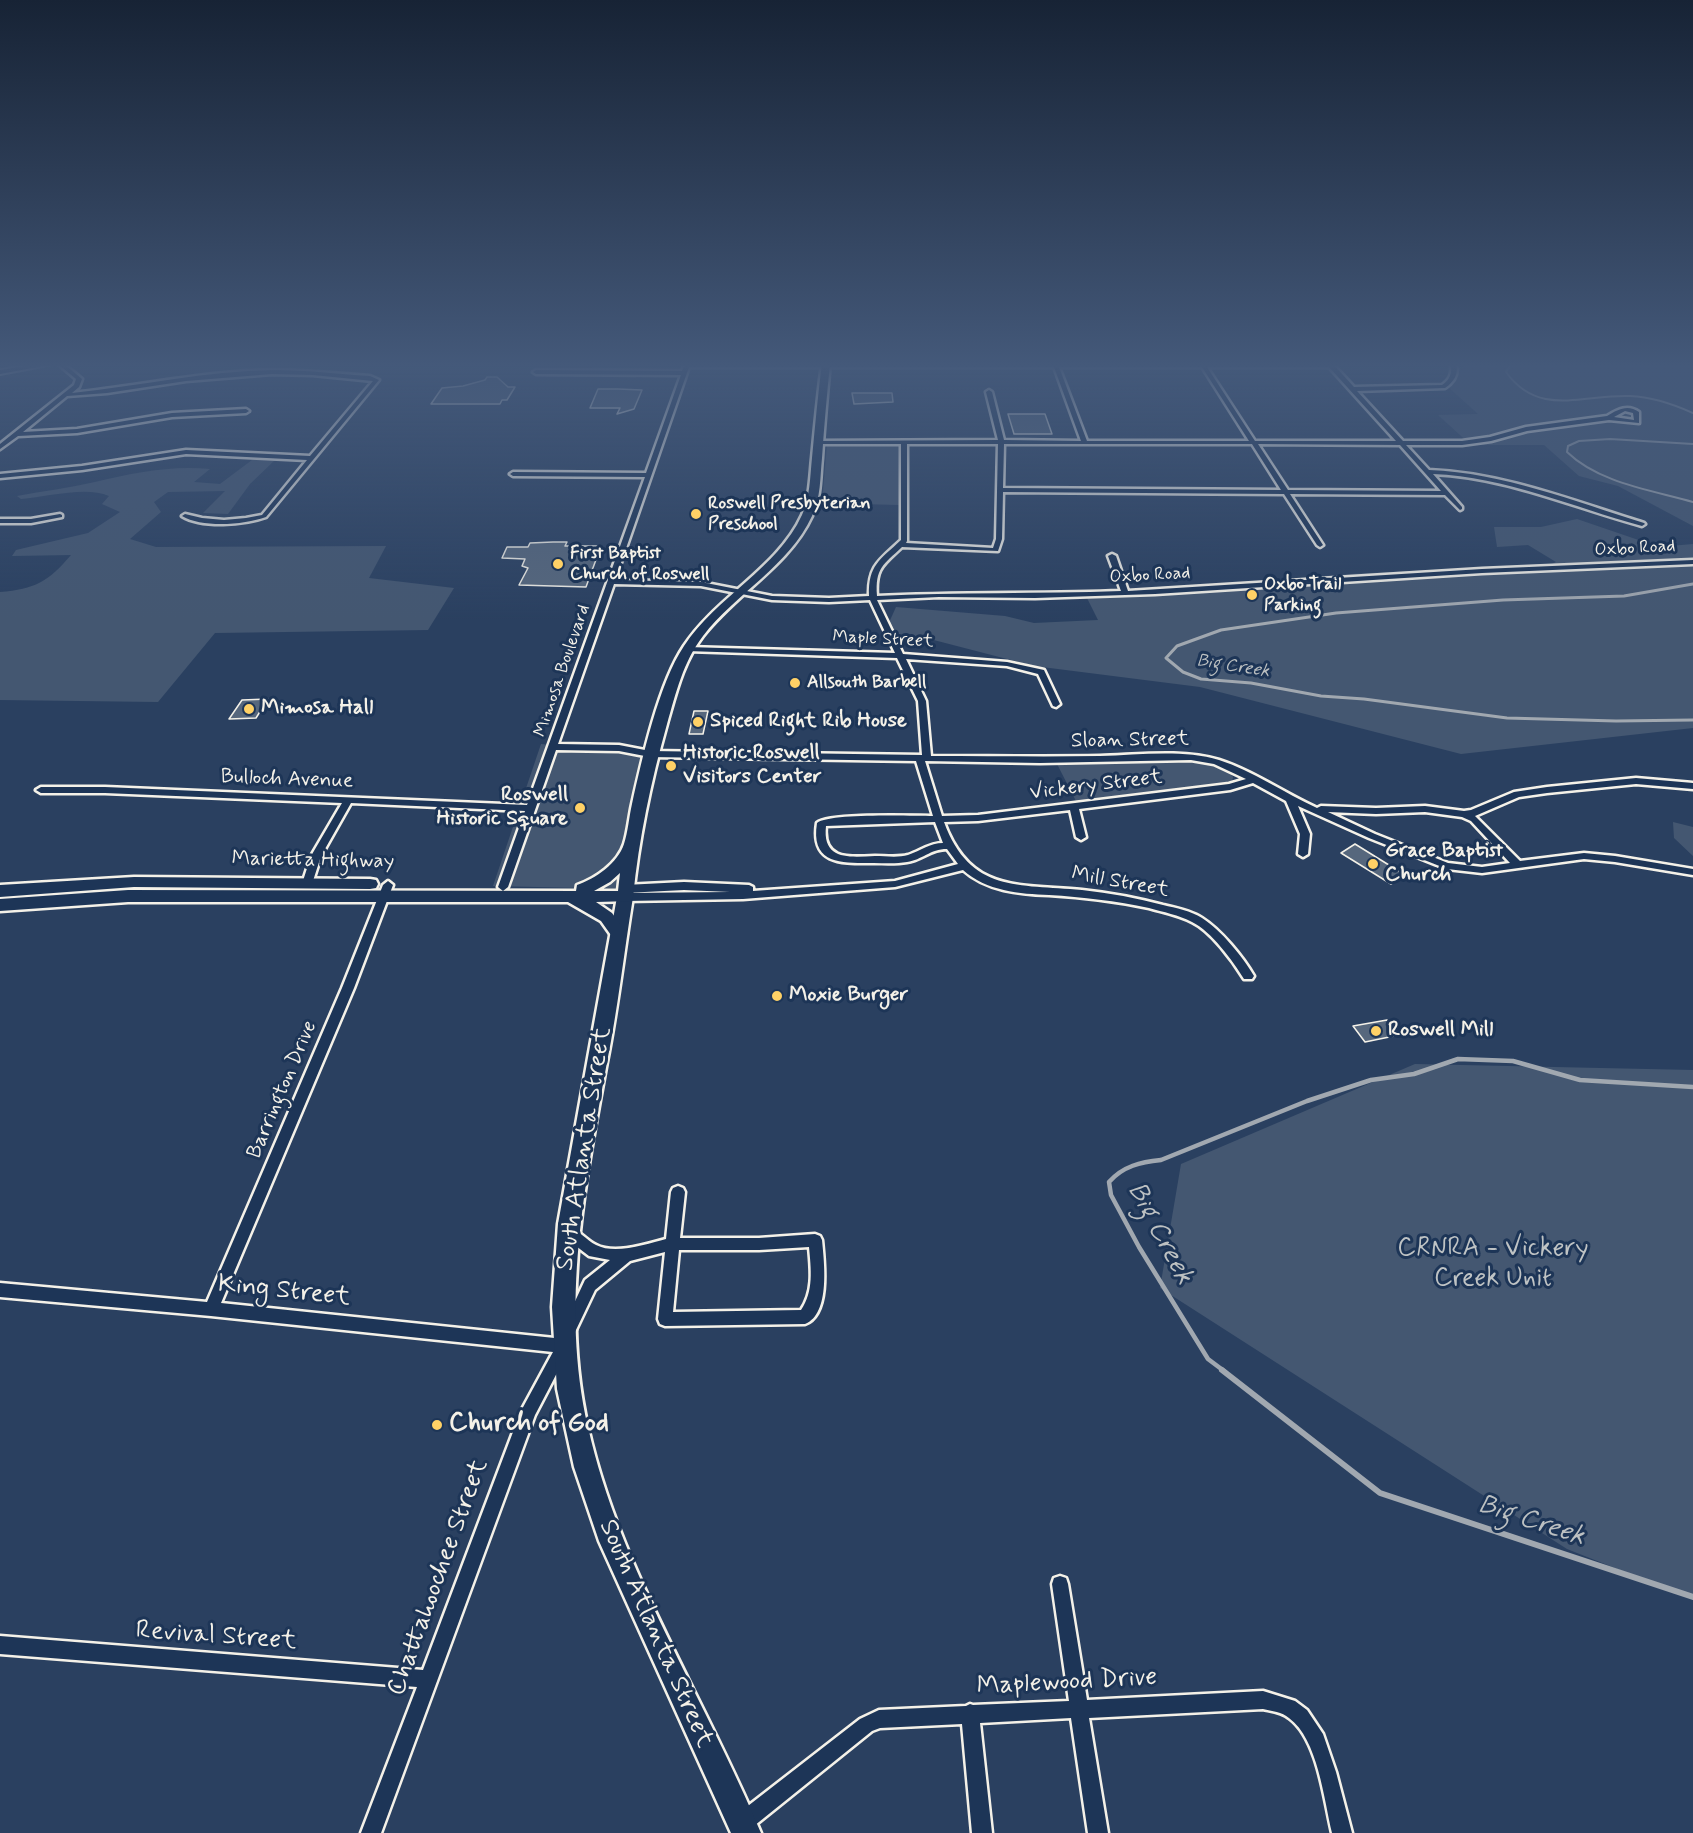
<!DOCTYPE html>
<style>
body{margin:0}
canvas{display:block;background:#2a4060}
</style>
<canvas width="1693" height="1833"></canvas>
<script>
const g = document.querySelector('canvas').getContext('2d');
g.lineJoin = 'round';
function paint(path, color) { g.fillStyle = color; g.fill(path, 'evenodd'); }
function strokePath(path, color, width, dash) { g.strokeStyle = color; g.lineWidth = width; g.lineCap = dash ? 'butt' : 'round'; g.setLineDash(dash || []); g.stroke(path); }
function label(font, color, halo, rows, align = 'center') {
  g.font = font + ' Mynerve,sans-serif'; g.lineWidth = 6; g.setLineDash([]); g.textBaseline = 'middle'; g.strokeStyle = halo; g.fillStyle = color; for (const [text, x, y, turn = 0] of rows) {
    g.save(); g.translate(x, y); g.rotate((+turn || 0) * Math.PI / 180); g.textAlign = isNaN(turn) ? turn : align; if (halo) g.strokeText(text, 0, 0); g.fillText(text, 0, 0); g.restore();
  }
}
const green = new Path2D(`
 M1466,364l227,1v161l-75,-40 -39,-10 -35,-31h-73l-33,-30 40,-1 -31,-28z
 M827,445h74l-2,60 -77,-2z
 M276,459l-26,25 -22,30 -25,-1 22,-22 -57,1 -14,10 7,10 -31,27 26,8 230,-1 -17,32 85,10 -26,42 -213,3 -57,69 -158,-2v-108c35,-3 48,-10 71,-37l-59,1 4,-6 72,-17 32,-21 -18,-8 7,-8c-23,-10 -62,1 -88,3l-4,-3c26,-5 52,-8 78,-14 38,-9 76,-17 115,-13l-16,13 26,2 32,-24z
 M1577,519l82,28 34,-3v184l-232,26 -261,-67 -166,-21 -108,-28 -43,-2 13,-29 109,9 29,7 64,-3 -13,-26 266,-20 201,-10 4,-2 -28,-17 -31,2 -3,-20h47z
 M541,744l109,10 -25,135 -132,-3z
 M1170,760c16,1 54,2 63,17l-1,5 -6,3 -149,18 -20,-39z
 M1673,822l20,5v29l-19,-18z
 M1415,1064l278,6v529l-126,-50 -407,-261 21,-124z`);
const streamFar3 = new Path2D(`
 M1512,363l-6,9c33,46 77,22 124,24 22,1 43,8 63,17
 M1693,444l-83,-5 -31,2 -11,5 -1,6c32,31 84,38 126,50`);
const streamFar2 = new Path2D(`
 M1693,584l-69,12 -121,4 -167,13 -115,17 -44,16 -11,12 17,14 18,7 50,4 70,13 43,3 143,19 109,3 77,-1`);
const streamFar1 = new Path2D(`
 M1224,1371l-16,-12 -69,-112 -28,-52 -2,-13c14,-16 32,-20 52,-22l146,-59 64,-21 43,-6 44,-15 55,2 67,19 113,7`);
const stream = new Path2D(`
 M1222,1370l158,123 313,104`);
const building = new Path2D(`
 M487,377h10l11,10h7l-8,13h-5l-2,4h-69l11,-16 21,-2 22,-6z
 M598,389h20l24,1 -8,19 -17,5 3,-6h-30z
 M852,393h40l1,9 -39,2z
 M1008,414h37l7,20h-38z
 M553,542h14l-2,4h36l-15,41 -67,-2 9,-17 -6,-2 3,-7 -23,-1 5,-11h21l2,-4z
 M268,699l-12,19 -27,1 13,-19z
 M694,711h14l-5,23h-14z
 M1355,844l50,31 -14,9 -50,-31z
 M1387,1020l12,15 -34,7 -12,-16z`);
const minor = new Path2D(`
 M57,363h6l19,16 -3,8 -7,6c67,-7 134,-22 201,-23 33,0 65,4 97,6l9,4 -113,137c-22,8 -64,11 -84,-1l3,-2 17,4 22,2 22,-2 16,-3 45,-55 -121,-6 -104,16 -82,8v-4l82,-8 104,-16 124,6 63,-75 -60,-6 -41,-1 -86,7 -79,12 -40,3 -44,36 54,-3 95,-16 74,-4 3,2 -3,2 -74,4 -95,16 -59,3 -18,13v-5l74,-59 2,-6z
 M685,363h647l22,24 88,-2c8,-5 11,-13 8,-22h6c3,11 -2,19 -11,25l-88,3 46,50h59l28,-4 36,-10 81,-11c11,-7 21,-12 32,-4v11l-30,-3 -82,11 -36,10 -29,4h-56l23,25c75,3 144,31 215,53l1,1 -3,2c-70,-19 -136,-49 -209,-52l29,33v2l-2,1 -15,-15 -155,-1 33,51 -3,2 -3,-2 -33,-51 -281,-2 -1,47 -4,12 -96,-4c-19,18 -27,21 -25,49 81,-4 162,-2 244,-5l-13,-35 4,-2 4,2 12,35 354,-22 211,-9v4l-211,9 -327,21 -120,4 -96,-1 -62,3 26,54 104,8 37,8 16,34 -4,3 -3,-1 -15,-32 -31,-8 -101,-7 20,42 5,55c57,0 113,1 169,0 38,-1 83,-7 119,4 34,11 65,33 98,48l4,-2 55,2 49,-2 39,5 7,-1 43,-18 33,-5 89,-9 57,5v6l-57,-5 -89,9 -28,4 -44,19 45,45 64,-8 31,3 78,13v6l-78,-13 -31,-3 -102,14 -35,-4 -78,-31 -71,-32 12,28 -2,20 -5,3 -5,-3 2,-20 -14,-33 -33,-18 -23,7 -151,19 7,28 -5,3 -5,-3 -6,-27 -92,11 -34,1c26,71 74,62 138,68 28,3 55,8 81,15 13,3 28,6 39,13 19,12 41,39 52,58l-2,3h-8c-11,-18 -33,-48 -52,-57 -13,-7 -29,-10 -43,-14 -33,-7 -66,-11 -100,-13 -29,-1 -63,-4 -86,-25l-68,17 -152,12 -118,2 -5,-4 5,-4 105,-1 -46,-2 -59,3 -5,-4 5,-4 59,-3 65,3 4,2v4l142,-10 63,-17 -11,-15c-17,0 -25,11 -40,13 -11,2 -23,1 -33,1 -30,0 -64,3 -57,-40 12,-10 95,-7 116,-7l-17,-55 -266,-4 -31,-6 -63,-1 -48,137 -5,4 -5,-4 27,-76 -174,-8 -30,53 -9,28 -5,3 -5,-3 9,-28 31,-53 -237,-10h-64l-5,-3 5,-3h64l422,18 118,-328 -132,-1 -3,-2 3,-2 133,1 35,-98 -145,-1 -3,-2 3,-2 146,1zM689,367h365l27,74 -77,-1 -12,-48 -3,-2 -3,2 12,48 -181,1 -1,1 3,2h82v96c-21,20 -33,25 -32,56l-40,2 -57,-2 -71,-14 -86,-2zM1059,367h143l47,74h-162zM1207,367h122l67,74h-141zM1625,411l8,2 1,7 -20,-3zM907,444h91l-2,95 -3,9 -87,-5 1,-2zM1004,444h248l29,46 -278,-2zM1258,444l142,1 41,46 -153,-1zM614,584l87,2 71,14 57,2 41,-2 25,53 -208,-6 -4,2 4,2 210,7 21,43 4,54 -272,-4 -31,-6 -61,-1zM1191,760l23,4 32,15 -17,5 -251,31 -36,1 -17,-55 115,2zM1328,812l48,2 49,-2 37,5 9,4 39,42 -28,4 -34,-4 -73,-29zM935,822l8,21c-13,0 -23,8 -35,12 -10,3 -23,1 -33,1 -25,1 -53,5 -49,-30z
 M60,514l2,1v2l-31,6h-31v-4h31z
 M388,881l5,4 -39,103 -133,315 343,36 5,2 2,5 -36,69 -154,418h-20l56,-146 -417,-33v-18l423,34 98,-259 32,-59 -342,-36 -211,-19v-14l207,19 135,-314 41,-103z
 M678,1186l5,2 2,4 -5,46h79l56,-4 5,2 2,4c2,21 9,74 -17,84l-140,2 -5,-2 -2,-5 7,-67 -35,9 -35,29 -20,42 -5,2 -5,-2 -2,-5 22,-47 25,-20 -21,-4 -26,-20 -2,-4 2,-4 5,-2c11,4 18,14 28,19 19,10 51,-1 70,-6l5,-47 2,-4zM809,1247c2,22 5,44 -8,63l-128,2 6,-62h80z
 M1060,1576l6,2 2,6 19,116 176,-9 32,10 12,9 16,24 13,38 16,61h-20c-8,-33 -14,-94 -43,-115 -7,-6 -17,-7 -26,-9l-174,9 19,115h-20l-17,-115 -91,5 12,110h-20l-10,-109 -82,4 -8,3 -123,99 -7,3 -7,-3 -3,-7 3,-7 125,-97 19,-9 87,-4 4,-2 3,1 96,-4 -17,-117 2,-6z`);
const tertiary = new Path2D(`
 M44,363h15l-59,11v-4z`);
const primary = new Path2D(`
 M625,891l6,2 2,4c-9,55 -15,110 -26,165 -22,122 -47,242 -19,365 31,141 118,273 173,406h-30l-132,-292 -25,-74 -17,-78 -5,-82 6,-83 59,-327 2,-4z`);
const trunk = new Path2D(`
 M822,363h8c-3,32 -6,63 -8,95 -2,19 -1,40 -10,58 -23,50 -76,77 -109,120 -20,26 -27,57 -36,88 -16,57 -28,114 -34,173l-2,4 -35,1 16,11 15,21 -2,4h-12l-12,-17 -33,-19h-440l-128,9v-12l128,-9 448,1 1,-6c18,-6 41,-22 47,-41 4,-12 5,-27 8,-40 10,-45 27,-121 52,-158 32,-49 94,-78 118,-131 8,-17 8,-38 10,-57 3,-32 6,-64 10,-95zM620,873l-2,18h-24l16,-9z
 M134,877l236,2 6,1 2,4 -2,4 -6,1 -236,-2 -134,10v-12z`);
const markers = [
 [696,514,6,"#ffd166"],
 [558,564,6,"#ffd166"],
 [1252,595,6,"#ffd166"],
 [795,683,6,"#ffd166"],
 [249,709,6,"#ffd166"],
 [698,722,6,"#ffd166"],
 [671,766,6,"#ffd166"],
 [580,808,6,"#ffd166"],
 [1373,864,6,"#ffd166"],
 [777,996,6,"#ffd166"],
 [1376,1031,6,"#ffd166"],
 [437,1425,6,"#ffd166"]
];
const farPoinames = [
 ["Roswell Presbyterian",708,504],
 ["Preschool",708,525],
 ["First Baptist",570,554],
 ["Church of Roswell",570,575],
 ["Oxbo Trail",1264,585],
 ["Parking",1264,606],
 ["Allsouth Barbell",807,683]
];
const farStreetnames = [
 ["Oxbo Road",1635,549,-3],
 ["Oxbo Road",1150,576,-3],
 ["Maple Street",883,640,3],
 ["Mimosa Boulevard",563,671,-71]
];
const farWaternames = [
 ["Big Creek",1233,667,9]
];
const poiNames = [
 ["Mimosa Hall",261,709],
 ["Spiced Right Rib House",710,722],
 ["Historic Roswell",683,754],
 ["Visitors Center",683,778],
 ["Roswell",568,796,"right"],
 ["Historic Square",568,820,"right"],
 ["Grace Baptist",1385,852],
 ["Church",1385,876],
 ["Moxie Burger",789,996],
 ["Roswell Mill",1388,1031]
];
const streetNames = [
 ["Sloan Street",1130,741,-1],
 ["Bulloch Avenue",287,780,2],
 ["Vickery Street",1096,786,-7],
 ["Marietta Highway",313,861,1],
 ["Mill Street",1120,883,10],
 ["Barrington Drive",283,1090,-67]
];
const nearStreetnames = [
 ["South Atlanta Street",585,1149,-81],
 ["King Street",284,1292,6],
 ["Chattahoochee Street",439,1578,-70],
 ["South Atlanta Street",655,1634,66],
 ["Revival Street",216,1637,4],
 ["Maplewood Drive",1067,1683,-3]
];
const nearParknames = [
 ["CRNRA - Vickery",1493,1250],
 ["Creek Unit",1493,1280]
];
const nearPoinames = [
 ["Church of God",449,1425]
];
const nearWaternames = [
 ["Big Creek",1159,1234,62],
 ["Big Creek",1531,1522,18]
];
paint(green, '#445771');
strokePath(streamFar3, '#a1a8b0', 2);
strokePath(streamFar2, '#a1a8b0', 3);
strokePath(streamFar1, '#a1a8b0', 4.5);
strokePath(stream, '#a1a8b0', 6);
paint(building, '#56677d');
strokePath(building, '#f4f1e8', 1.5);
strokePath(minor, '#f4f1e8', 5);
strokePath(tertiary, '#f4f1e8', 4);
strokePath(primary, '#f4f1e8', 5);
strokePath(trunk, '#f4f1e8', 5);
paint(minor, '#1d3557');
paint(tertiary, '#1d3557');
paint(primary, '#1d3557');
paint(trunk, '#1d3557');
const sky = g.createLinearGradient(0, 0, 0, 620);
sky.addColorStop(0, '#172335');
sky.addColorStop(0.59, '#44597a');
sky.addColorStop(1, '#44597a00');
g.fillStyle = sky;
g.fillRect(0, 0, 1693, 620);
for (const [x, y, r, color] of markers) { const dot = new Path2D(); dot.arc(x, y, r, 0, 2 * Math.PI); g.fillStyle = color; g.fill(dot); strokePath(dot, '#1d3557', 2); }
label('bold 18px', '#f4f1e8', '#1d3557', farPoinames, 'left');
label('18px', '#f4f1e8', '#1d3557', farStreetnames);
label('italic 18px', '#bdc1c2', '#1d3557', farWaternames);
label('bold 21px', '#f4f1e8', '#1d3557', poiNames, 'left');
label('21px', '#f4f1e8', '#1d3557', streetNames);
label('26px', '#f4f1e8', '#1d3557', nearStreetnames);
label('26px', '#bfc3c4', '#1d3557', nearParknames);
label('bold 26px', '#f4f1e8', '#1d3557', nearPoinames, 'left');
label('italic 27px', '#bdc1c2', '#1d3557', nearWaternames);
</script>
